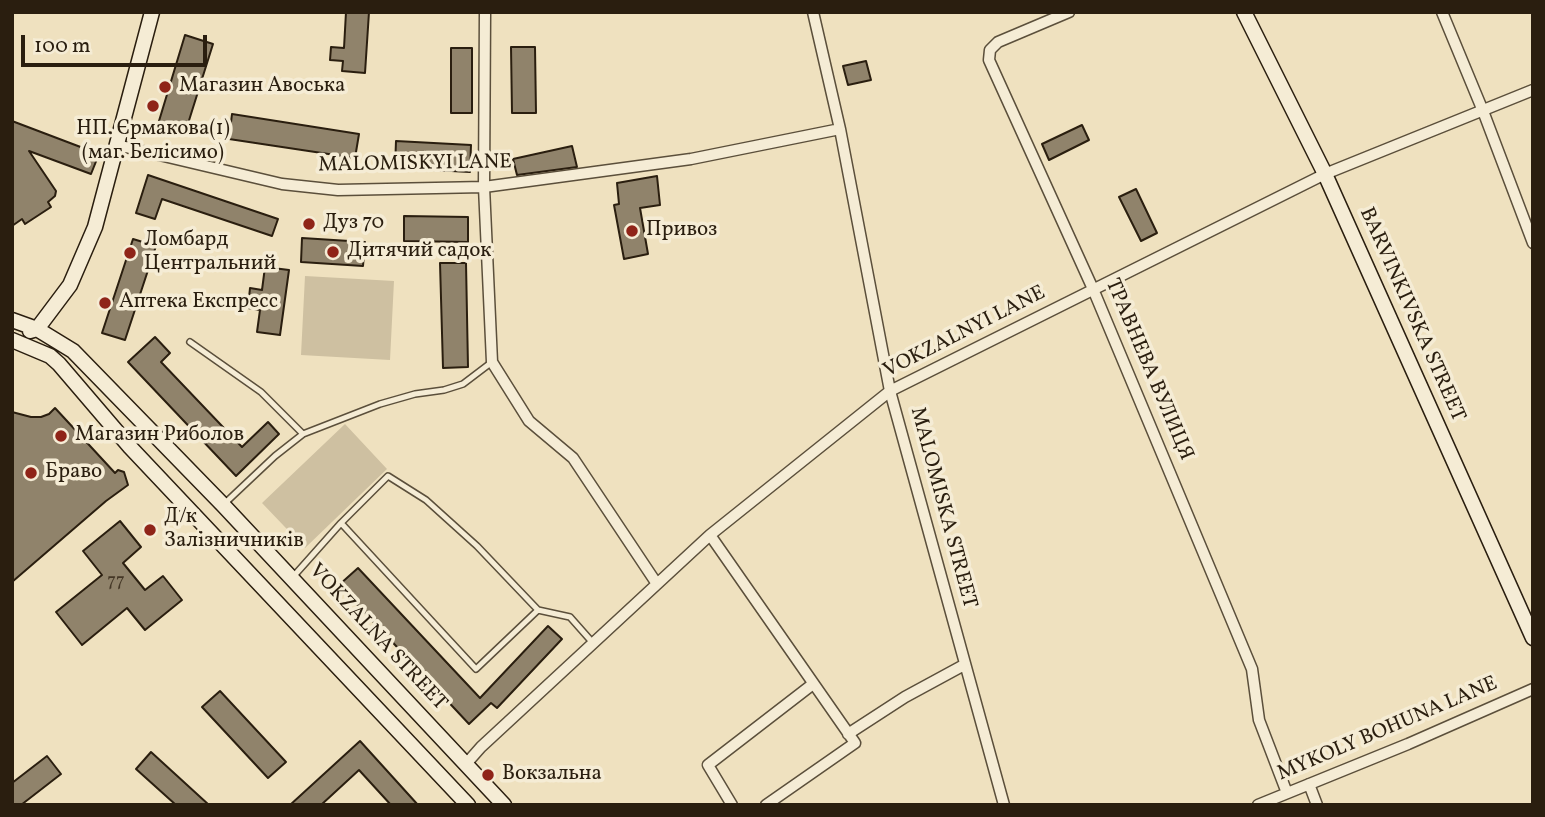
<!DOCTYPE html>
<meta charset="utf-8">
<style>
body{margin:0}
#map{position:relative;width:1545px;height:817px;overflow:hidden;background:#efe1bf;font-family:Vollkorn,serif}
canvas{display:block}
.frame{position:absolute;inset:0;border:14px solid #2a1e0f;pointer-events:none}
.scale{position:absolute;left:21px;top:35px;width:186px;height:32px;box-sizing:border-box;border:4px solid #2a1e0f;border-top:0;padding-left:9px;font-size:21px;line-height:24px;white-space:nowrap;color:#2a1e0f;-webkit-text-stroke:5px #f5ecd5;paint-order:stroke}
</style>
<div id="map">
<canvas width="1545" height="817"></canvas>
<div class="frame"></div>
<div class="scale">100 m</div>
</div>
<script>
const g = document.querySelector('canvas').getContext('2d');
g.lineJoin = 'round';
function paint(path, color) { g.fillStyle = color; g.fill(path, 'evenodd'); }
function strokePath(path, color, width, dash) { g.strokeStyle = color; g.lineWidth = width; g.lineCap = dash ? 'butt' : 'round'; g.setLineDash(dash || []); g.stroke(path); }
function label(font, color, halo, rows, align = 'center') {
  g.font = font + ' Vollkorn,serif'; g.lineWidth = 7; g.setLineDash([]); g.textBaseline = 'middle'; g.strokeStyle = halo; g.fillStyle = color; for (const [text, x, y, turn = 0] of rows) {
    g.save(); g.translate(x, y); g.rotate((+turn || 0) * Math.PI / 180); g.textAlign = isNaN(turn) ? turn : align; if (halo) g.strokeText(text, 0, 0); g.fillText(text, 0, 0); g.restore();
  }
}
const green = new Path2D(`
 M305,276l89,5 -4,79 -89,-5z
 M345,424l42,45 -82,79 -43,-45z`);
const building = new Path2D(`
 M346,12h23l-4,61 -23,-2 1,-10 -13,-1 1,-13 13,1z
 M185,35l28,9 -27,86 -27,-9z
 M511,47h24l1,66h-24z
 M451,48h21v65h-21z
 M866,61l5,19 -23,5 -5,-19z
 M232,114l127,20 -4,24 -126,-19z
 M12,121l87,33 -8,20 -62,-23 27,40 -1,5 -7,6 3,5 -26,17 -3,-5 -10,7z
 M1082,125l7,15 -40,20 -7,-16z
 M396,141l75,4 -1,27 -75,-4z
 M572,146l5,21 -60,8 -4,-16z
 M148,175l130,44 -6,17 -110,-37 -7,20 -19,-6z
 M657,176l3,29 -20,3 8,46 -24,5 -10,-54 5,-1 -2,-21z
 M1136,189l21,44 -16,8 -22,-44z
 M404,216l64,1v25l-64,-1z
 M302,238l63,4 -2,24 -62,-4z
 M133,239l23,7 -31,94 -23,-7z
 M440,263h26l2,104 -25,1z
 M265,267l24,3 -9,65 -23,-3 3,-22 -12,-2 2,-20 12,2z
 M155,337l15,16 -9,9 81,85 26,-25 11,12 -43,42 -108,-114z
 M55,408l60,65 3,-3 6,2 4,13 -22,16 -94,81v-170l19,5h10l8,-3z
 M120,521l21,26 -18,16 22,27 18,-14 19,24 -37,30 -18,-22 -45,37 -26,-33 46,-37 -19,-24z
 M358,568l122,130 68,-72 14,13 -65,69 -6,-5 -22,21 -130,-139z
 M220,691l66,71 -18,16 -66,-71z
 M360,741l58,64h-27l-32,-35 -38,35h-31z
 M151,752l58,53h-33l-40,-36z
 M47,756l14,18 -40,31h-9v-22z`);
const lane = new Path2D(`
 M190,342l71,50 42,42
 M223,505l52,-49 28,-22 77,-30 35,-10 29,-4 19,-6 29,-22
 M341,523l135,146 62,-59
 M292,578l49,-55 47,-47 38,24 51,46 61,64 32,7 23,26`);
const street = new Path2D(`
 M485,12l-1,175 8,175 37,59 44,37 84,126
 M813,12l27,117 50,262 114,414
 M1069,12l-71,30 -8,8 -1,10 104,229 159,380 7,51 28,73
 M1442,12l41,99 50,132
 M117,145l165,39 56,6 146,-3 207,-28 149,-30
 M710,535l145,208 -89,62
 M848,734l57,-37 59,-32
 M466,764l15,-17 229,-212 180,-144 435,-217 208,-84
 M1309,784l8,21
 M732,805l-24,-40 105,-81
 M1258,805l150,-61 125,-55`);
const secondary = new Path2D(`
 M1244,12l81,162 208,464
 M12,320l25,9 36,22 150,154 281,300
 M30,331l7,-2 33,-44 25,-58 57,-215
 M12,340l38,16 9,8 71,83 338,358`);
const markers = [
 [165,87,7,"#8f2418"],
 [153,106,7,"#8f2418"],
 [309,224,7,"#8f2418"],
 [632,231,7,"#8f2418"],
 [333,252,7,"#8f2418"],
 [130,253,7,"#8f2418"],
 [105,303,7,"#8f2418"],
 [61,436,7,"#8f2418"],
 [31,473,7,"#8f2418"],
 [150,530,7,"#8f2418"],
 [488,775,7,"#8f2418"]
];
const numberNames = [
 ["77",116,583]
];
const poiNames = [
 ["Магазин Авоська",179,87],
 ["НП. Єрмакова(1)",153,130,"center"],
 ["(маг. Белісимо)",153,154,"center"],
 ["Дуз 70",323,224],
 ["Привоз",646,231],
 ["Ломбард",144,241],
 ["Центральний",144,265],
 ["Дитячий садок",347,252],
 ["Аптека Експресс",119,303],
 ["Магазин Риболов",75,436],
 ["Браво",45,473],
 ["Д/к",164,518],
 ["Залізничників",164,542],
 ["Вокзальна",502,775]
];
const streetNames = [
 ["MALOMISKYI LANE",415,165,-1],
 ["BARVINKIVSKA STREET",1411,315,66],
 ["VOKZALNYI LANE",965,333,-27],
 ["ТРАВНЕВА ВУЛИЦЯ",1148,370,67],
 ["MALOMISKA STREET",942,508,75],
 ["VOKZALNA STREET",377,638,47],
 ["MYKOLY BOHUNA LANE",1388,730,-23]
];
paint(green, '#cec0a1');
paint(building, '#90836b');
strokePath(building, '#2a1e0f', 2);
strokePath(lane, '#5b4f3b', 8);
strokePath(street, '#5b4f3b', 13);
strokePath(secondary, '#2a1e0f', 17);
strokePath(lane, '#f5ecd5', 5);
strokePath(street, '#f5ecd5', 10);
strokePath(secondary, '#f5ecd5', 14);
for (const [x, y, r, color] of markers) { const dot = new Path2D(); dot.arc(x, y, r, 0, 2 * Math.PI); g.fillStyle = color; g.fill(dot); strokePath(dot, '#f5ecd5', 2.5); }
label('18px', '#443726', null, numberNames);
label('21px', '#2a1e0f', '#f5ecd5', poiNames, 'left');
label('21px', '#2a1e0f', '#f5ecd5', streetNames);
</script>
